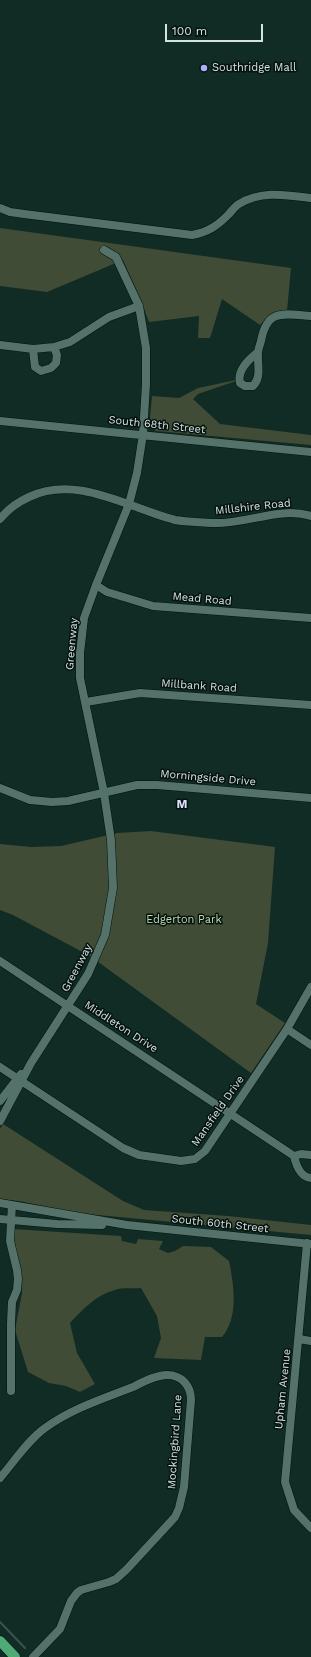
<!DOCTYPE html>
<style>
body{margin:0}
#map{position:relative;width:311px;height:1657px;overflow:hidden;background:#102c25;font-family:"Work Sans",sans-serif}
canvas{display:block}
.scale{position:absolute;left:165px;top:24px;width:98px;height:18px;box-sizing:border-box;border:2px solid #d3e3de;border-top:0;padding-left:5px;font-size:12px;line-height:14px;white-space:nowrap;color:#d3e3de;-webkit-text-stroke:3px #06120f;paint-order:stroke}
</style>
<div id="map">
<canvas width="311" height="1657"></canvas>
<div class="scale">100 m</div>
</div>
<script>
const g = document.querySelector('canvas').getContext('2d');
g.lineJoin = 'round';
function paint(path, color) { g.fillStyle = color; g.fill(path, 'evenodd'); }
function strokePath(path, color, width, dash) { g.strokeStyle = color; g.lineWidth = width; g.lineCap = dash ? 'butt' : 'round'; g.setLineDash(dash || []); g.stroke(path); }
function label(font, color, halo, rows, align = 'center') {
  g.font = font + ' "Work Sans",sans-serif'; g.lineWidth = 3; g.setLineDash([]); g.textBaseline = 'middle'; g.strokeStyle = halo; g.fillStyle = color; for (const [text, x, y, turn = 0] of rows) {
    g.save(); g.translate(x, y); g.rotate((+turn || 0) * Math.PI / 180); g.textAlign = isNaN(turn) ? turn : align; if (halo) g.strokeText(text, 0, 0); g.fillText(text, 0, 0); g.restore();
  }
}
const green = new Path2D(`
 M0,228l291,40 -4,43c-11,-1 -19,5 -27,14l-38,-26 -12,39h-12l1,-22 -50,6 -9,-24 -17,-38 -76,32 -47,-6z
 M236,380v1l-38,13 -5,5 27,25 91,11v10l-155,-14 -5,-4 -1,-9 2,-22 27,2 19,-10z
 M151,831l124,16 -7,96 -12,61 29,19 -34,50 -161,-117 -77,-41 -13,-5v-66l32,3 29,-1 56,-13z
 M3,1124l120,77 21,9 84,6 83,9v10l-235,-22 -57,-12 -19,-2v-70z
 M13,1229l108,7 1,5 14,3 2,-5 25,2 -4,8 9,4 7,-2 8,-5 28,1 18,14c5,25 10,56 -7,76h-17l-4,23 -47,-2 7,-20 -4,-22 -16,-28c-8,1 -18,-1 -26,2 -19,5 -32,19 -45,33l7,30 18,31 -15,8 -14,-6 -17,-3 -21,-11 -13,-42 7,-37 -1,-25 -8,-23z`);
const stream = new Path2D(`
 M0,1622l25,26`);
const minor = new Path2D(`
 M0,208l10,4 14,2 168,21c16,-3 25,-9 36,-20 4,-4 7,-9 11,-11 22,-14 48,-9 72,-6
 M0,345l33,4 21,-2 16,-5 39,-25 30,-11
 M33,349l2,18 6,4 10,-3 5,-5 1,-8 -3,-8
 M257,353c-9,7 -20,18 -17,30l5,3h8c9,-9 4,-22 5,-33 0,-4 2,-8 3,-12 6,-33 23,-27 50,-25
 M0,421l311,31
 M0,519c8,-10 18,-17 29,-22 48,-23 99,11 146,23 12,2 25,2 37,3 33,2 67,-17 99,-7
 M96,585l11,7 46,14 158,12
 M86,702l54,-9 171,12
 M0,788l30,12 22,2 16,-1 69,-16h20l154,13
 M0,961l294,195c2,9 6,21 17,22
 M287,1029l24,16
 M0,1067l123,81 16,7 42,6 14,-2 10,-8 82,-122 24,-42
 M0,1101l21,-27
 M0,1121l31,-58 57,-89 17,-39 8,-47 -2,-48 -7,-47 -24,-115v-25l4,-35 12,-33 33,-81 8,-31 6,-39 3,-50v-36l-7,-42 -23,-49 -12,-7
 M294,1156l7,-2 10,1
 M0,1203l127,22 184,19
 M0,1219l57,5 45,1
 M307,1243l-22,239 9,28 17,18
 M299,1339l12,2
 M11,1391v-68l1,-21 5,-12 1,-11 -1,-9 -7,-29 2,-36
 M0,1478c14,-16 27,-37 45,-50 26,-19 57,-29 88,-41 10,-5 23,-12 34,-12 15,0 24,11 24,25l-7,87 -5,21 -4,9 -48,52 -11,10 -7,3 -28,8 -4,3 -6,8 -11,28 -27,28`);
const major = new Path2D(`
 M0,1641l15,16`);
const markers = [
 [204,68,4,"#aab0fc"]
];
const poiNames = [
 ["Southridge Mall",212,68]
];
const streetNames = [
 ["South 68th Street",157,425,6],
 ["Millshire Road",253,507,-6],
 ["Mead Road",202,599,5],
 ["Greenway",72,644,-85],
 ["Millbank Road",199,686,4],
 ["Morningside Drive",208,778,5],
 ["Greenway",77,968,-62],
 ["Middleton Drive",121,1027,33],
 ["Mansfield Drive",218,1111,-55],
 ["South 60th Street",220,1224,6],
 ["Upham Avenue",283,1389,-84],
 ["Mockingbird Lane",175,1442,-86]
];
const parkNames = [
 ["Edgerton Park",184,920]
];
const neighbourhoodNames = [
 ["M",182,804]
];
paint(green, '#404c36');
strokePath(stream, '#3f4f52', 2);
strokePath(minor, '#00140e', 9);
strokePath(major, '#00140e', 11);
strokePath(minor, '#547269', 8);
strokePath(major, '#4faa75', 10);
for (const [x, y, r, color] of markers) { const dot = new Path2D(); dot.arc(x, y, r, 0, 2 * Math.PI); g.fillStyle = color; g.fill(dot); strokePath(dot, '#06120f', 1.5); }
label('11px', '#d3e3de', '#06120f', poiNames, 'left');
label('11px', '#d3e3de', '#06120f', streetNames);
label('11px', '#c0dbab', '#06120f', parkNames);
label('bold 12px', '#dde1fe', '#06120f', neighbourhoodNames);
</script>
